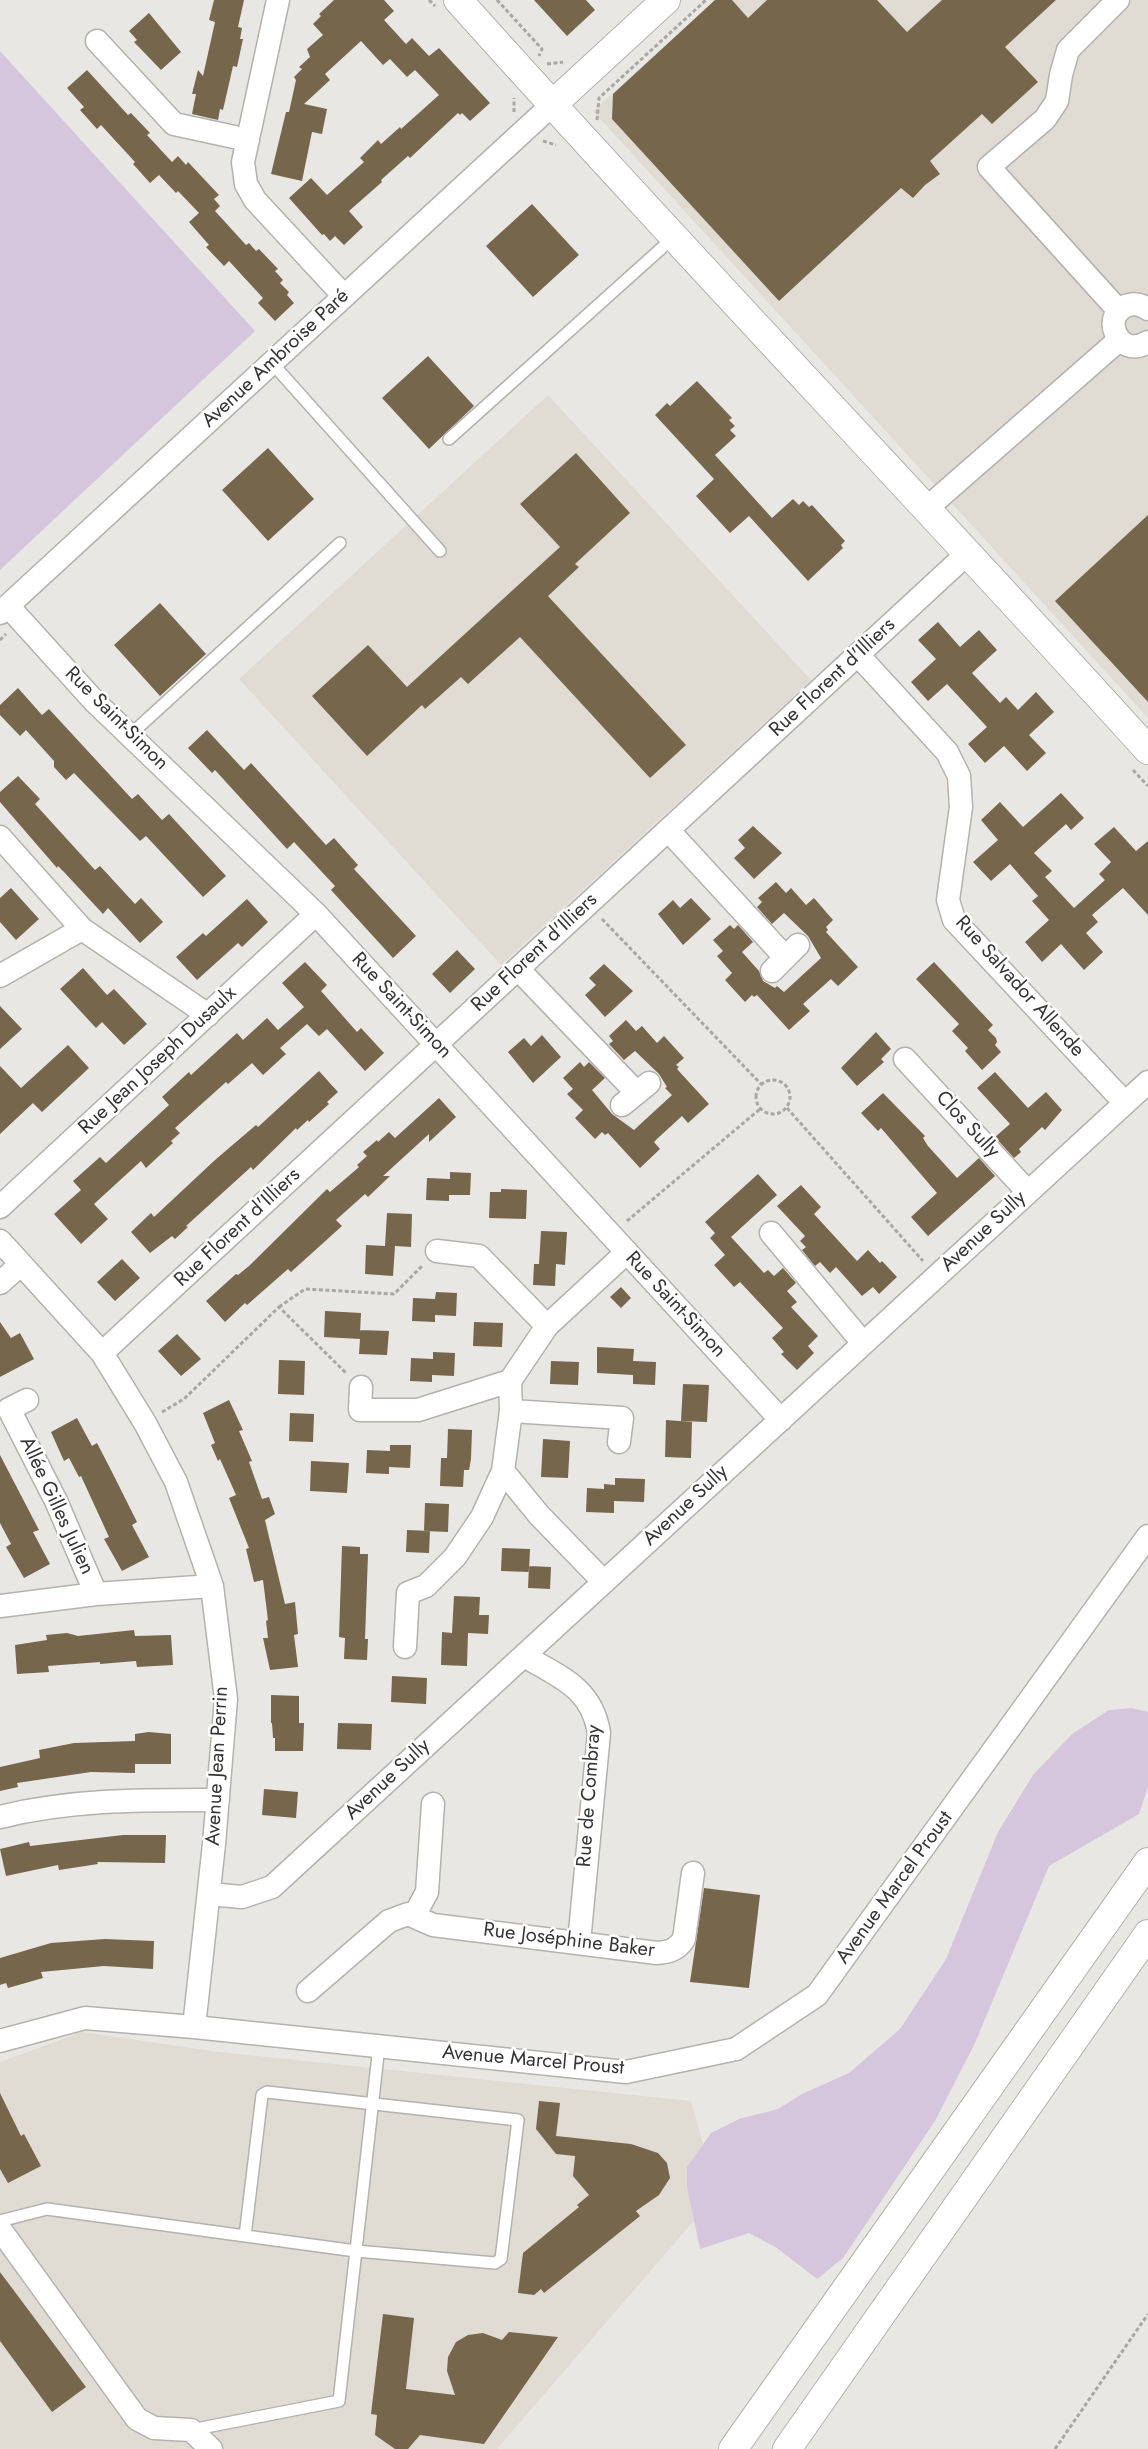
<!DOCTYPE html>
<meta charset="utf-8">
<style>
body{margin:0}
canvas{display:block;background:#e9e7e4}
</style>
<canvas width="1148" height="2449"></canvas>
<script>
const g = document.querySelector('canvas').getContext('2d');
g.lineJoin = 'round';
function paint(path, color) { g.fillStyle = color; g.fill(path, 'evenodd'); }
function strokePath(path, color, width, dash) { g.strokeStyle = color; g.lineWidth = width; g.lineCap = dash ? 'butt' : 'round'; g.setLineDash(dash || []); g.stroke(path); }
function label(font, color, halo, rows, align = 'center') {
  g.font = font + ' Jost,sans-serif'; g.lineWidth = 5; g.setLineDash([]); g.textBaseline = 'middle'; g.strokeStyle = halo; g.fillStyle = color; for (const [text, x, y, turn = 0] of rows) {
    g.save(); g.translate(x, y); g.rotate((+turn || 0) * Math.PI / 180); g.textAlign = isNaN(turn) ? turn : align; if (halo) g.strokeText(text, 0, 0); g.fillText(text, 0, 0); g.restore();
  }
}
const built = new Path2D(`
 M715,0h433v718l-555,-607z
 M548,395l263,285 -310,285 -262,-286z
 M82,2032l137,20 472,49 26,93 -220,255h-497v-387z`);
const green = new Path2D(`
 M0,51l255,280 -255,239z
 M1132,1708l16,4v75l-9,27 -90,52 -74,177 -40,78 -92,137 -26,21 -40,-31 -28,-15 -49,16 -13,-62v-20l24,-34 28,-14 39,-10 24,-15 47,-21 51,-44 46,-70 52,-127 35,-57 39,-41 37,-24z`);
const building = new Path2D(`
 M214,0h30l-6,27 4,1 -2,11h3l-6,28 -4,-1 -10,44 -3,-1 -2,11 -26,-6 4,-20h-4l6,-24 5,6 12,-54 -6,-2z
 M334,0h50l10,11 -10,9 22,24 6,-6 17,18 10,-8 51,55 -20,18 -8,-8 -2,2 -2,-2 -48,45 -2,-2 -27,24 1,2 -33,29 14,16 -19,18 -9,-9 -5,5 -6,-7 -2,1 -33,-37 22,-20 16,17 37,-33 -4,-4 18,-18 3,4 19,-17 1,2 38,-34 -24,-25 -8,7 -17,-18 -7,6 -22,-24 -36,33 5,6 -26,24 23,5 -5,25 -10,-2 -10,49 -31,-7 15,-62h3l7,-32 -2,-3 8,-8 -3,-2 11,-10 -3,-8 16,-14 -10,-11 8,-8 -2,-2z
 M534,0h52l9,10 -28,26z
 M715,0h17l16,18 19,-18h110l30,32 35,-32h114l-51,47 33,35 -46,42 -10,-10 -52,47 10,13 -15,11 -12,13 -12,-10 -122,113 -167,-182 1,-25z
 M149,13l32,39 -20,18 -27,-28 3,-2 -8,-9z
 M87,70l41,45 3,-2 19,20 -3,2 25,27 6,-6 8,9 2,-3 31,33 -5,4 6,7 -5,5 31,34 3,-2 7,8 3,-2 19,20 -3,2 8,9 -3,3 9,9 -2,3 7,8 -19,18 -17,-18 5,-5 -34,-37 -5,5 -18,-19 3,-2 -20,-23 10,-9 -21,-22 -2,2 -17,-18 -9,8 -17,-19 2,-2 -34,-37 -4,4 -17,-19 4,-3 -17,-19z
 M532,204l47,51 -46,42 -47,-51z
 M428,356l46,50 -45,43 -47,-51z
 M697,381l35,37 -3,2 6,6 -5,4 6,6 -21,19 57,63 21,-19 6,6 4,-4 6,6 3,-2 33,36 -4,4 2,3 -35,33 -59,-65 -19,17 -34,-37 18,-17 -59,-64 12,-12 3,3z
 M268,448l46,51 -46,42 -46,-51z
 M576,453l54,60 -55,51 4,3 -31,29 138,149 -36,33 -130,-141 -52,47 -7,-7 -36,32 -3,-4 -55,51 -55,-60 56,-51 39,42 96,-88 57,-52 -40,-43z
 M1148,515v187l-93,-101z
 M160,603l46,51 -46,42 -46,-51z
 M938,622l22,25 19,-17 18,20 -25,23 28,30 6,-6 12,13 18,-18 18,20 -25,23 17,18 -19,18 -23,-25 -19,17 -17,-19 19,-17 -40,-43 -19,17 -17,-19 25,-23 -18,-19z
 M18,688l24,27 7,-6 83,90 6,-5 24,26 7,-6 57,62 -23,21 -57,-61 -6,5 -66,-68 -8,7 -12,-13v-6l-28,-31 -6,6 -20,-21v-10z
 M207,730l37,40 7,-7 75,82 8,-7 24,27 -4,4 62,67 -23,22 -62,-68 4,-4 -41,-44 -7,7 -72,-79 -3,3 -24,-25z
 M18,776l22,23 -5,5 60,66 5,-4 35,38 6,-6 22,24 -23,21 -32,-35 -5,6 -39,-42 -6,-6 -1,2 -57,-66v-10z
 M1061,793l23,25 -13,12 -5,-6 -32,29 18,18 -7,6 29,31 31,-28 -6,-6 12,-12 -17,-18 20,-17 22,24 12,-10v74l-25,-27 -31,27 6,7 -12,11 17,19 -19,18 -23,-26 -19,18 -17,-20 24,-22 -17,-19 6,-5 -28,-32 -19,17 -18,-19 25,-22 -17,-20 19,-18 23,25z
 M753,826l29,27 -28,26 -20,-21 11,-10 -7,-8z
 M776,882l10,11 5,-5 15,17 8,-7 19,22 -7,7 2,3 -2,2 32,35 -20,19 -7,-7 -28,25 7,7 -21,19 -32,-35 -3,2 -2,-2 -7,7 -20,-22 7,-7 -15,-17 6,-5 -10,-11 17,-15 4,4 4,-4 15,17 -11,10 17,19 4,10 12,7 2,-2 7,6 37,-34 -13,-22 -24,-23 -12,11 -15,-17 5,-5 -4,-4z
 M11,888l28,31 -23,21 -16,-18v-24z
 M691,898l20,21 -28,26 -25,-31 15,-14 7,8z
 M247,899l21,23 -26,25 -4,-4 -41,37 -21,-23 27,-24 3,3z
 M457,950l18,19 -25,24 -18,-19z
 M305,962l22,23 -6,6 36,41 4,-4 23,25 -19,18 -38,-42 -8,7 -12,-12 -27,24 6,6 -23,21 -11,-12 -24,21 -2,-2 -51,46 5,5 -9,8 2,2 -27,25 -5,-7 -47,43 14,15 -27,25 -27,-30 27,-24 -8,-9 27,-24 6,6 63,-58 -7,-8 27,-25 2,3 46,-42 6,7 24,-22 11,12 26,-23 -22,-24z
 M934,962l59,63 -5,5 8,8 1,4 -2,3 6,7 -19,18 -17,-19 3,-3 -16,-17 7,-7 -43,-45z
 M604,964l29,27 -28,26 -20,-22 11,-10 -7,-7z
 M83,968l24,27 7,-6 33,35 -23,21 -22,-23 -6,6 -36,-39z
 M0,1006l22,23 -22,20z
 M626,1020l10,11 6,-5 15,17 7,-7 20,22 -8,7 3,2 -2,2 32,35 -21,19 -6,-7 -24,22 -4,4 6,7 -20,19 -32,-35 -3,2 -3,-3 -7,7 -20,-21 8,-8 -16,-16 6,-5 -10,-11 17,-16 4,5 5,-5 16,16 -13,12 20,24 22,16 38,-35 -7,-7 2,-1 -8,-13 -24,-23 -11,9 -15,-16 4,-3 -4,-5z
 M876,1032l15,17 -10,10 3,3 -27,24 -16,-18z
 M542,1035l19,22 -28,26 -25,-31 16,-14 7,8z
 M68,1045l21,23 -47,44 -9,-9 -33,31v-68l21,22z
 M319,1071l19,21 -11,10 2,2 -20,18 -1,-2 -11,10 -1,-2 -43,42 -2,-3 -65,59 2,1 -13,12 -3,-3 -22,17 -19,-21 20,-19 3,4 61,-57 41,-35 2,2z
 M995,1072l33,36 18,-16 16,18 -17,20 -3,-3 -23,22 2,3 -7,6 -19,-21 15,-13 -33,-36z
 M883,1093l42,43 -2,2 5,8 29,32 22,-20 16,18 -67,60 -17,-19 26,-24 -56,-65 -3,3 -17,-18z
 M439,1098l17,19 -27,25v-8l-46,42h7l-22,21 -3,-3 -29,26 6,6 -51,46 -3,-3 -41,36 -2,-2 -20,19 -19,-21 30,-27 2,1 11,-9 78,-77 3,3 29,-25 -2,-2 10,-9 -4,-4 14,-12 1,2 11,-10 6,6z
 M450,1172l21,1 -1,22h-21v6l-23,-1 1,-22 23,1z
 M758,1174l19,21 -46,42 33,36 4,-3 6,6 9,-8 13,15 -9,8 10,11 -6,5 27,29 -10,10 6,7 -17,17 -16,-16 3,-2 -12,-14 11,-10 -43,-46 -6,5 -20,-22 11,-10 -15,-17 5,-5 -10,-11z
 M801,1185l20,22 -7,7 43,47 11,-11 12,13 2,-2 15,16 -18,17 -6,-7 -11,9 -26,-29 -6,6 -10,-11 -5,4 -13,-16 4,-3 -6,-6 5,-5 -28,-30z
 M501,1189l26,1 -1,29 -37,-1 1,-26h11z
 M387,1213l25,1 -1,33 -16,-1 -2,30 -28,-2 1,-29 19,1z
 M541,1231l26,1 -2,33 -9,-1 -1,22 -22,-1 1,-21h5z
 M122,1259l18,19 -25,23 -18,-19z
 M621,1287l10,11 -10,10 -11,-11z
 M436,1292l21,1 -1,23 -21,-1v7l-23,-1 1,-23 22,1z
 M325,1311l36,2 -1,20v-3l29,1 -2,24 -28,-1 1,-15 -36,-2z
 M0,1322l11,16 9,-5 14,26 -34,18z
 M474,1322l29,1 -1,24 -29,-1z
 M177,1334l24,25 -20,17 -23,-25z
 M597,1347l37,2 -1,12 23,1 -1,23 -22,-1v-9l-36,-2z
 M433,1352l22,1 -1,23 -22,-1v7l-22,-1 1,-23 22,1z
 M279,1360l26,1 -1,34 -26,-1z
 M551,1361l28,1 -1,23 -28,-1z
 M683,1384l26,1 -2,37 -26,-1z
 M229,1400l14,30 -4,1 13,30 -3,1 13,37 7,-2 6,17 -10,6 20,84 10,-2 3,32 -4,1 4,32 -28,3 -7,-32h5l-2,-17 2,-1 -5,-40 -9,2 -8,-33 3,-1 -20,-50 7,-3 -16,-36 -2,2 -7,-16 4,-2 -12,-30z
 M290,1413l24,1 -1,28 -24,-1z
 M77,1418l15,28 5,-3 15,29 25,50 -5,3 17,32 -27,14 -18,-32 5,-2 -28,-61 -2,1 -10,-19 -5,3 -13,-29z
 M666,1420l26,2 -1,36 -26,-1z
 M448,1429l24,1 -1,29 -2,11h-5l-1,17 -23,-1 1,-28h6z
 M543,1439l27,2 -2,37 -27,-1z
 M390,1445h21l-1,23 -21,-1v7l-23,-1 1,-23 23,1z
 M0,1455l39,75 -6,2 17,32 -26,14 -18,-31 5,-3 -11,-21z
 M311,1461l38,2 -2,30 -37,-2z
 M615,1478l30,1 -1,23 -30,-1v12l-28,-1 1,-24 17,1v-5l11,1z
 M425,1503l24,1 -1,28 -24,-1z
 M407,1530l23,1 -1,22 -23,-1z
 M342,1546l18,1v7h8l-3,85h3l-1,21 -23,-1 1,-21 -6,-1z
 M502,1548l28,1 -1,23 -28,-1z
 M529,1566l22,1 -1,22 -22,-1z
 M454,1596l26,1 -1,18h10l-1,19 -20,-1 -1,33 -26,-1 1,-33 10,1z
 M134,1630l1,6 36,-1 2,30 -36,2 -1,-6 -36,3v-2l-52,4 1,6 -32,2 -2,-29 32,-5 -1,-5 21,-2 11,3z
 M392,1676l35,2 -1,26 -35,-2z
 M271,1695l28,1v27h5l-1,28h-28v-13h-2l-1,-15h-1z
 M338,1723l34,1 -1,26 -34,-1z
 M149,1732l22,2v30h-36v9l-44,-1 -74,11 1,4 -18,4v-24l40,-9 -1,-8 35,-7 61,-2v-7z
 M264,1789l34,3 -2,26 -34,-3z
 M123,1835h43l-1,28 -68,-1 1,2 -39,6 -1,-5 -52,11 -6,-27 29,-7 1,4z
 M704,1888l56,7 -11,93 -59,-6z
 M105,1939l49,2 -1,28 -49,-3 -63,6 2,6 -35,10 -2,-5 -6,2v-27l51,-15z
 M0,2093l21,43 3,-2 17,32 -33,17 -8,-14z
 M539,2101l21,2 -4,33 75,8 27,9 9,10 3,15 -11,17 -23,16 4,5 -96,77 -3,-4 -7,6 -16,-2 5,-40 56,-46 -2,-2 12,-10 -16,-19 2,-20 -19,-2 -20,-25z
 M0,2272l86,115 -34,25 -52,-71z
 M383,2314l31,4 -8,71 49,6 -8,-24 1,-14 8,-15 12,-7 15,-2 19,7 7,-8 49,5 -74,107 -64,-9 -12,14h-13l-20,-14 2,-20 -6,-1z`);
const path = new Path2D(`
 M429,0l6,6
 M497,0l45,49 -3,7
 M547,64l16,-2
 M514,112v-14
 M597,120l2,-22 107,-98
 M543,141l13,4
 M0,640l6,-6
 M1133,770l15,16
 M602,919l159,165
 M756 1097a17 17 0 1 1 34 0a17 17 0 1 1-34 0Z
 M787,1108l136,153
 M627,1221l133,-112
 M279,1307l26,-18 89,5 29,-29
 M162,1412l22,-13 95,-92 67,66
 M1055,2449l93,-135`);
const lane = new Path2D(`
 M272,363l168,188
 M449,439l225,-202
 M130,735l210,-192
 M0,2221l47,-12 309,42 139,12 6,-4 17,-139 -251,-28 -5,3 -17,141
 M191,2430l148,-29 40,-355`);
const street = new Path2D(`
 M278,0l-35,162 3,22 9,16 89,96
 M1118,0l-50,50 -7,25 -4,26 -12,18 -56,48 130,144
 M97,41l77,83 74,16
 M1148,309c-6,-4 -12,-6 -19,-4 -30,7 -12,56 19,37
 M927,508l192,-168
 M8,606l87,96 221,212 465,506
 M0,613l552,-508
 M858,655l89,97 12,24 2,31 -13,93 6,20 171,183
 M668,830l117,127
 M0,837l82,92 126,86
 M518,969l119,124
 M772,971l26,-26
 M0,976l82,-47
 M905,1059l123,133
 M622,1105l27,-22
 M0,1207l316,-293
 M771,1233l92,110
 M0,1241l102,112 43,70 31,59 36,104 14,113 -12,145 -20,183
 M437,1251l42,5 68,70
 M0,1283l21,-19
 M102,1353l867,-801
 M361,1387l-1,23h58l92,-29
 M27,1400l-18,9 47,92 40,93
 M511,1411l111,7 -3,24
 M604,1582l-65,-67 -36,-44 8,-60 -1,-30 37,-55 80,-74
 M0,1606l96,-12 116,-8
 M405,1647l3,-54 18,-7 29,-29 27,-40 21,-46
 M524,1656c36,21 68,32 75,77l-20,209
 M0,1817c73,-18 144,-17 218,-17
 M209,1894l33,3 30,-10 876,-805
 M414,1916l13,-24 6,-88
 M308,1991l81,-70 19,-7 25,11 224,28c12,-1 20,-3 27,-14l9,-66
 M0,2041l85,-23 109,9 432,45 110,-23 81,-54 331,-459
 M0,2229l137,190 17,9 37,2 20,19`);
const secondary = new Path2D(`
 M458,0c226,253 462,498 690,750
 M552,105l114,-105
 M733,2449l415,-587
 M787,2449l361,-515`);
const streetNames = [
 ["Avenue Ambroise Paré",276,359,-43],
 ["Rue Florent d'Illiers",833,678,-43],
 ["Rue Saint-Simon",116,719,45],
 ["Rue Florent d'Illiers",535,953,-43],
 ["Rue Salvador Allende",1019,987,48],
 ["Rue Saint-Simon",401,1006,47],
 ["Rue Jean Joseph Dusaulx",158,1061,-43],
 ["Clos Sully",967,1125,47],
 ["Rue Florent d'Illiers",238,1228,-43],
 ["Avenue Sully",984,1232,-43],
 ["Rue Saint-Simon",675,1305,47],
 ["Allée Gilles Julien",56,1506,65],
 ["Avenue Sully",686,1506,-43],
 ["Avenue Jean Perrin",218,1766,-87],
 ["Avenue Sully",388,1780,-43],
 ["Rue de Combray",590,1796,-86],
 ["Avenue Marcel Proust",895,1888,-54],
 ["Rue Joséphine Baker",569,1941,7],
 ["Avenue Marcel Proust",533,2061,5]
];
paint(built, '#e1dcd3');
paint(green, '#d5c6dd');
paint(building, '#75664c');
strokePath(lane, '#b3b2af', 14);
strokePath(street, '#b3b2af', 25);
strokePath(secondary, '#b3b2af', 30);
strokePath(path, '#a8a7a5', 3, [4, 2.5]);
strokePath(lane, '#fff', 11);
strokePath(street, '#fff', 22);
strokePath(secondary, '#fff', 28);
label('20px', '#353534', '#fff', streetNames);
</script>
